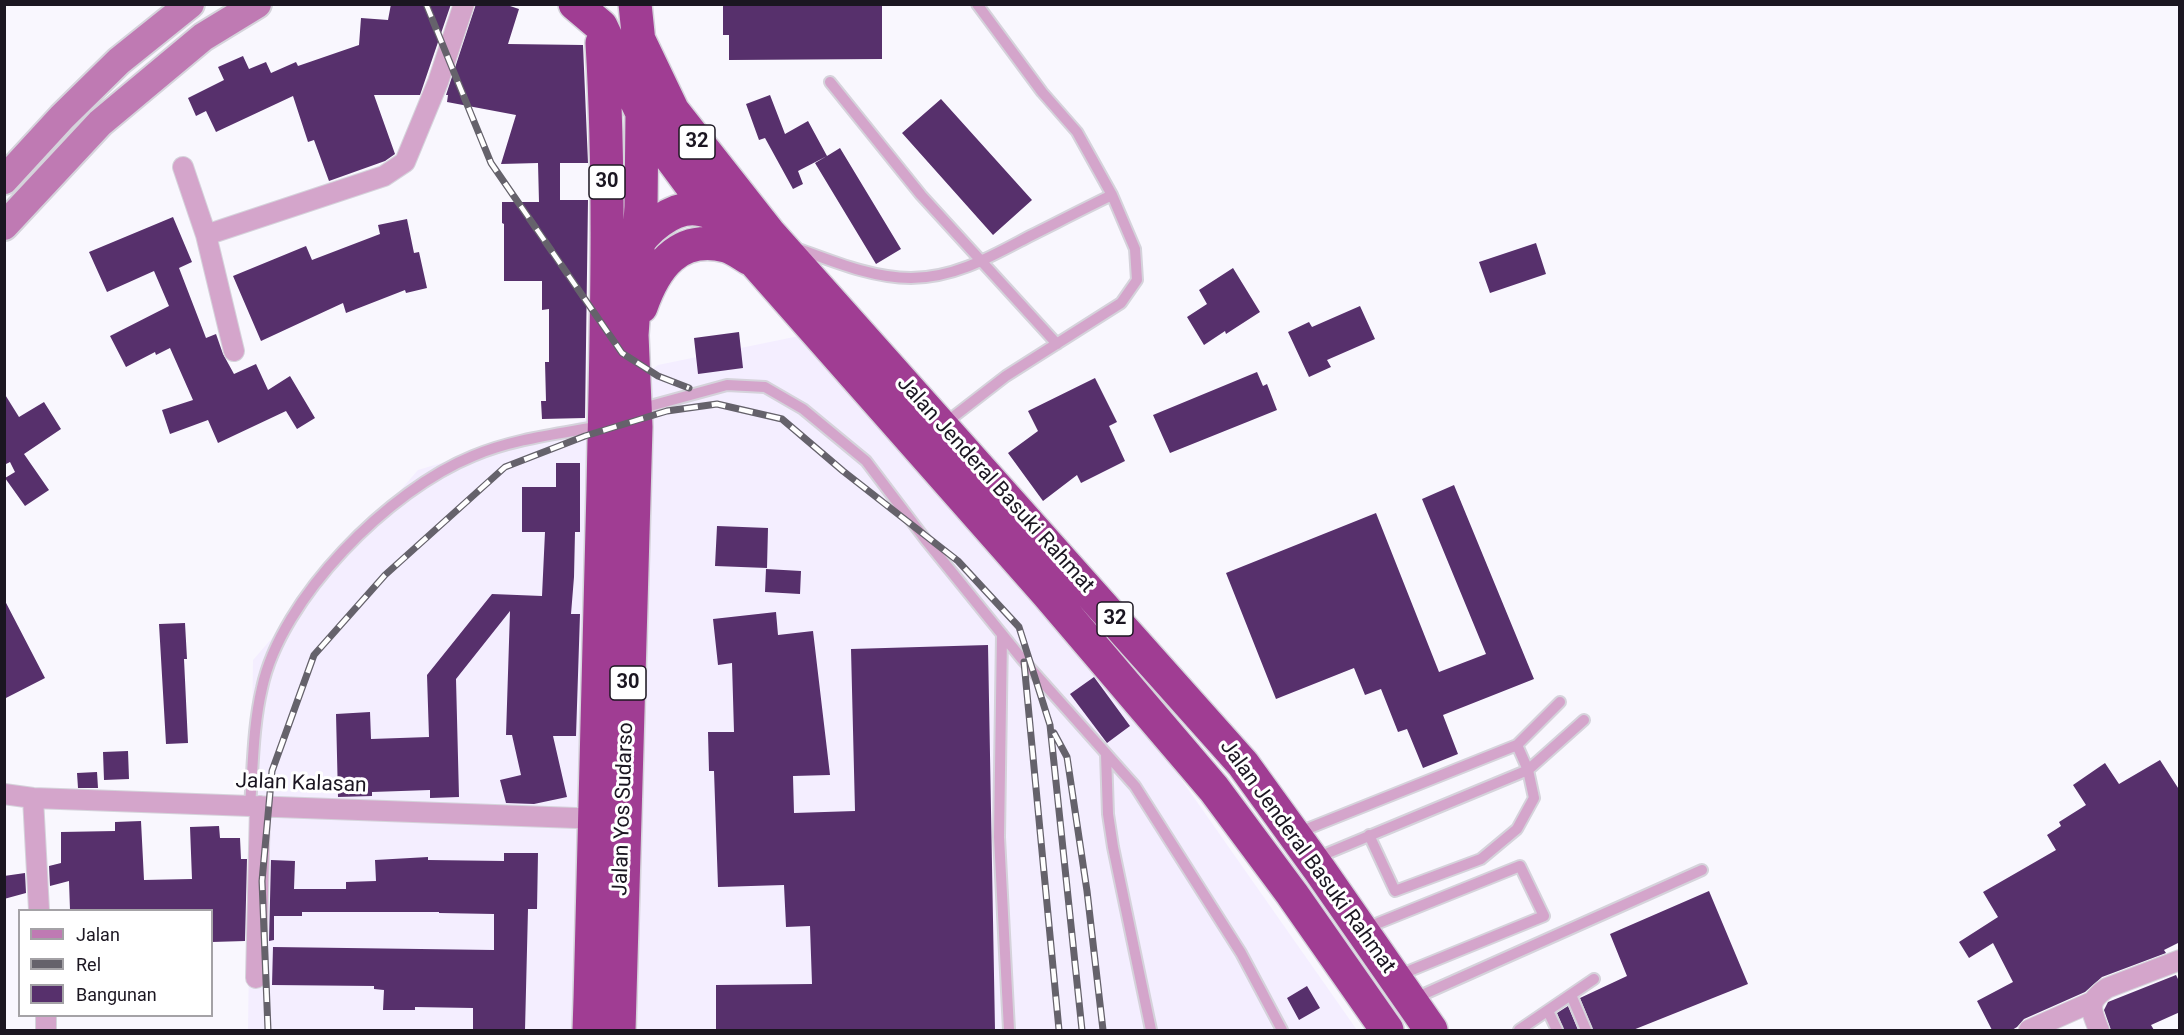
<!DOCTYPE html>
<style>
body{margin:0}
#map{position:relative;width:2184px;height:1035px;overflow:hidden;background:#f9f7fe;font-family:Roboto,sans-serif}
canvas{display:block}
.frame{position:absolute;inset:0;border:6px solid #1b1621;pointer-events:none}
.legend{position:absolute;left:18px;top:909px;width:195px;height:108px;box-sizing:border-box;background:#fff;border:2px solid #a4a2a6;margin:0;padding:8px 10px;list-style:none;font-size:18px;color:#1b1621}
.legend li{display:flex;align-items:center;gap:12px;height:30px}
.legend b{width:30px;border:2px solid #a4a2a6}
</style>
<div id="map">
<canvas width="2184" height="1035"></canvas>
<div class="frame"></div>
<ul class="legend">
<li><b style="height:8px;background:#bf7ab3"></b>Jalan</li>
<li><b style="height:8px;background:#65626b"></b>Rel</li>
<li><b style="height:16px;background:#57306c"></b>Bangunan</li>
</ul>
</div>
<script>
const g = document.querySelector('canvas').getContext('2d');
g.lineJoin = 'round';
function paint(path, color) { g.fillStyle = color; g.fill(path, 'evenodd'); }
function strokePath(path, color, width, dash) { g.strokeStyle = color; g.lineWidth = width; g.lineCap = dash ? 'butt' : 'round'; g.setLineDash(dash || []); g.stroke(path); }
function label(font, color, halo, rows, align = 'center') {
  g.font = font + ' Roboto,sans-serif'; g.lineWidth = 6; g.setLineDash([]); g.textBaseline = 'middle'; g.strokeStyle = halo; g.fillStyle = color; for (const [text, x, y, turn = 0] of rows) {
    g.save(); g.translate(x, y); g.rotate((+turn || 0) * Math.PI / 180); g.textAlign = isNaN(turn) ? turn : align; if (halo) g.strokeText(text, 0, 0); g.fillText(text, 0, 0); g.restore();
  }
}
const built = new Path2D(`
 M799,336l363,416 195,278h-1109l5,-370 165,-190 167,-50 73,-55z`);
const building = new Path2D(`
 M391,4h60l-31,91h-46l21,59 -10,7 -56,20 -15,-41 -6,2 -15,-46 -77,36 -10,-21 -10,5 -8,-18 36,-18 -6,-13 25,-11 6,13 17,-7 5,11 25,-11 2,4 61,-21 2,-27 27,2z
 M476,4h28l15,5 -11,35 75,1 5,118h-28v37h28l-3,218 -43,1 -1,-18h5l-1,-39h4v-53l-7,1v-29h-38v-57l-2,-1v-21h37l-1,-39 -37,1 15,-49 -69,-13 1,-7h-2z
 M723,4h159v55l-153,1v-25h-6z
 M770,95l15,39 23,-13 19,35 13,-8 61,101 -25,15 -61,-101 12,-7 -29,15 5,13 -10,5 -28,-51 -6,2 -13,-36z
 M941,99l91,101 -39,35 -91,-102z
 M173,217l19,45 -13,6 27,70 10,-4 7,20 11,20 22,-10 12,26 22,-14 25,42 -18,11 -11,-18 -68,32 -10,-23 -38,14 -8,-24 31,-10 -23,-52 -14,7 -1,-3 -29,15 -16,-31 59,-30 -15,-35 -47,21 -18,-40z
 M407,219l7,34 5,-1 8,36 -21,5 -1,-3 -59,23 -3,-10 -82,38 -28,-65 73,-30 6,14 68,-26 -2,-9z
 M1536,243l10,31 -56,19 -11,-31z
 M1233,268l27,44 -34,22 -1,-3 -21,14 -17,-28 20,-13 -8,-14z
 M1360,306l15,33 -48,21 4,7 -22,10 -21,-45 21,-10 3,5z
 M739,332l4,36 -45,6 -4,-36z
 M1257,372l6,14 4,-2 10,26 -107,43 -17,-38z
 M1095,378l22,44 -8,4 16,35 -44,22 -4,-8 -34,26 -35,-48 30,-22 -10,-20z
 M4,393l15,24 25,-15 17,27 -37,25 25,36 -24,16 -20,-28 10,-6 -5,-10 -6,3z
 M556,463h24v69h-5l-1,45 -3,37h9l-4,122h-23l14,61 -33,7 -28,-1 -6,-23 21,-5 -9,-40h-6l4,-124 -54,68 3,118 -29,1v-8l-58,2v4l-34,1 -2,-83 34,-2 1,27 58,-2 -2,-62 65,-81 50,2 3,-64h-23v-45h34z
 M1454,485l80,194 -91,36 15,39 -35,14 -16,-39 -9,3 -17,-43 -16,6 -11,-27 -78,31 -50,-126 150,-60 63,159 47,-18 -64,-155z
 M717,526l51,2 -1,40 -52,-2z
 M766,569l35,2 -1,23 -35,-2z
 M4,599l41,79 -41,21z
 M776,612l2,23 35,-4 17,144 -37,1 1,37 61,-2 -4,-162 137,-4 7,385h-279v-45l96,-1 -2,-58 -24,1 -2,-42 -66,2 -4,-116h-5l-1,-39h26l-2,-69 -14,2 -5,-46z
 M185,623l2,36h-3l4,84 -22,1 -7,-120z
 M1094,677l36,49 -23,17 -37,-49z
 M128,751l1,28 -25,1 -1,-28z
 M2160,760l20,31v151l-16,8 2,3 -64,24 -17,15 -61,27 -7,8 -5,3h-20l-15,-29 36,-19 -20,-39 -24,15 -10,-16 39,-25 -15,-25 73,-42 -9,-15 14,-9 -2,-4 27,-17 -13,-20 32,-22 14,21z
 M97,772l1,16h-20l-1,-15z
 M141,821l3,59 48,-1 -2,-52 29,-1 1,12h20l1,21h6l-2,82 -33,1v-32h-142l-1,-29 -19,5 -1,-20 12,-3v-31l54,-1v-9z
 M504,853h34l-1,56h-9l-3,121h-52v-22l-58,-1v3h-32l1,-20 -10,-1v-3l-102,-1 1,-38 221,3v-36l-55,-1v-1h-137v4h-28v24l-5,1 2,-81 24,1 -1,28h52v-7l30,-1 -1,-21 53,-3v3l76,1z
 M25,873l1,20 -22,6v-23z
 M1709,891l39,93 -115,46h-40l-13,-32 47,-22 -17,-42z
 M2176,975l4,8v29l-29,13 3,5h-43l-7,-20 4,-8z
 M1307,986l13,22 -21,12 -12,-22z
 M1568,1006l10,24h-14l-7,-17z`);
const lane = new Path2D(`
 M830,82l91,113 136,149
 M796,248c36,13 76,30 115,30 44,0 81,-22 119,-42 28,-14 55,-28 82,-41
 M639,409l88,-24 38,2 38,22 63,52 59,78 97,120 113,127 106,167 41,77
 M944,424l62,-48 115,-73 16,-23 -2,-31 -23,-54 -35,-63 -35,-40 -65,-88
 M1002,634l-3,203 10,193
 M1517,745l43,-43
 M1106,754l2,60 5,33 38,183
 M250,806c3,-39 3,-80 12,-118 19,-90 127,-198 211,-232 40,-17 85,-22 128,-30
 M1297,833l220,-88 11,25 -212,88
 M1369,835l26,56 86,-32 36,-30 17,-31 -6,-28 56,-50
 M1366,928l154,-62 24,50 -147,60
 M1571,995l15,35
 M1413,999l289,-129
 M1548,1011l9,19
 M1519,1030l75,-51`);
const street = new Path2D(`
 M183,167l23,68 28,116
 M206,235l178,-59 21,-14 33,-80 26,-78
 M4,794l29,4 570,21
 M33,798l6,112
 M256,978l4,-172
 M46,1016v14
 M2029,1030l63,-28
 M2099,1030c-8,-20 -13,-28 8,-42l73,-28`);
const secondary = new Path2D(`
 M4,180l58,-63 57,-56 71,-57
 M4,226l96,-103 103,-86 54,-33`);
const highway = new Path2D(`
 M575,4l26,22 41,87 17,29 52,70 336,381 167,196 78,105 95,136
 M635,4l6,58
 M640,42l33,69 96,122 474,531 76,105 112,161
 M633,251c11,-21 39,-45 64,-42 10,1 19,5 28,8
 M641,307c14,-40 37,-73 85,-61 8,2 17,9 24,13
 M589,1030c6,-180 10,-360 14,-541 3,-149 8,-298 -1,-446
 M619,1030l17,-603 -4,-92 9,-128 1,-93`);
const rail = new Path2D(`
 M426,4l65,159 131,190 36,23 31,12
 M1024,662l35,368
 M1054,733l13,24 20,134 16,139
 M268,1030l-6,-149 10,-110 42,-116 71,-80 120,-108 80,-31 82,-25 50,-7 65,15 61,52 115,90 61,66 31,98 32,305`);
const shields = [
 [697,142,36],
 [607,182,36],
 [1115,619,36],
 [628,683,36]
];
const shieldNames = [
 ["32",697,142],
 ["30",607,182],
 ["32",1115,619],
 ["30",628,683]
];
const streetNames = [
 ["Jalan Jenderal Basuki Rahmat",995,485,48],
 ["Jalan Kalasan",301,784,2],
 ["Jalan Yos Sudarso",624,809,-88],
 ["Jalan Jenderal Basuki Rahmat",1307,857,54]
];
paint(built, '#f4eeff');
paint(building, '#57306c');
strokePath(lane, '#d5d3db', 14);
strokePath(street, '#d5d3db', 22);
strokePath(secondary, '#d5d3db', 32);
strokePath(highway, '#d5d3db', 36);
strokePath(lane, '#d4a5cb', 10);
strokePath(street, '#d4a5cb', 20);
strokePath(secondary, '#bf7ab3', 28);
strokePath(highway, '#a03d93', 33);
strokePath(rail, '#65626b', 7);
strokePath(rail, '#fff', 4.5, [14]);
for (const [x, y, w] of shields) { const box = new Path2D(); box.roundRect(x - w / 2, y - 17, w, 34, 4.5); g.fillStyle = '#fff'; g.fill(box); strokePath(box, '#1b1621', 1.5); }
label('bold 20px', '#1b1621', null, shieldNames);
label('21px', '#1b1621', '#fff', streetNames);
</script>
